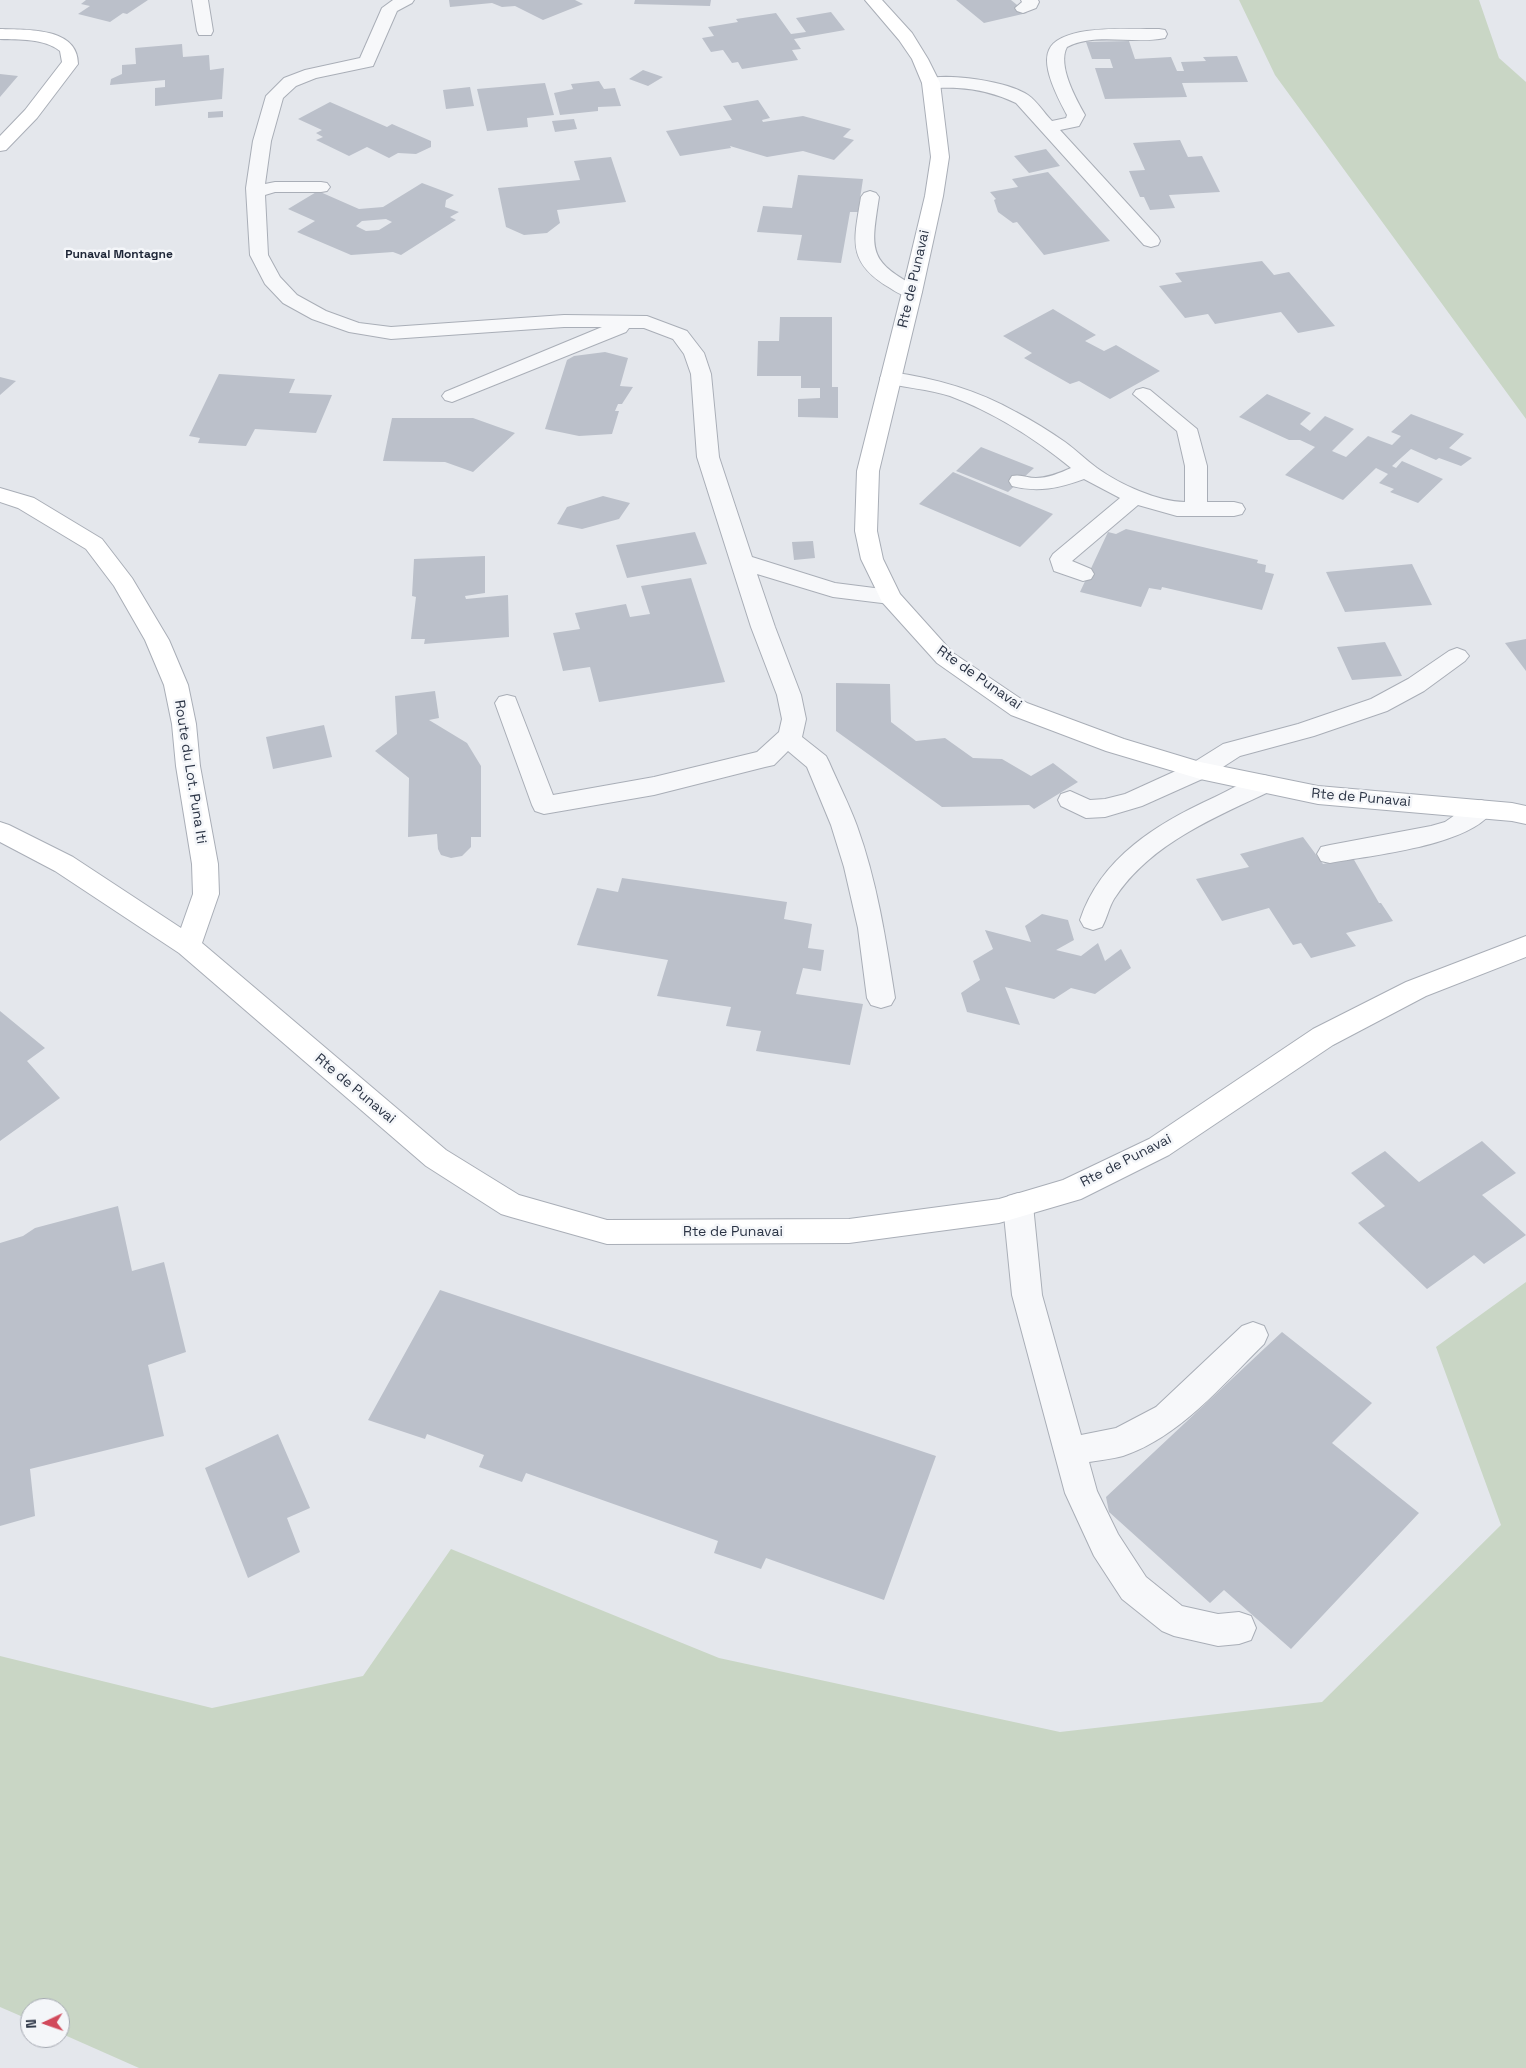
<!DOCTYPE html>
<style>
body{margin:0}
#map{position:relative;width:1526px;height:2068px;overflow:hidden;background:#e4e7ec;font-family:"Space Grotesk",sans-serif}
canvas{display:block}
.north{position:absolute;left:20px;top:1998px;width:50px;height:50px;box-sizing:border-box;background:#f4f6f9;border:1px solid #a4a8b1;border-radius:50%;rotate:267deg;font-size:14px;font-weight:700;line-height:20px;text-align:center;color:#2b3445}
.north::after{content:'';display:block;margin:auto;width:18px;height:22px;background:#d1495b;clip-path:polygon(50% 0,100% 100%,50% 72%,0 100%)}
</style>
<div id="map">
<canvas width="1526" height="2068"></canvas>
<div class="north">N</div>
</div>
<script>
const g = document.querySelector('canvas').getContext('2d');
g.lineJoin = 'round';
function paint(path, color) { g.fillStyle = color; g.fill(path, 'evenodd'); }
function strokePath(path, color, width, dash) { g.strokeStyle = color; g.lineWidth = width; g.lineCap = dash ? 'butt' : 'round'; g.setLineDash(dash || []); g.stroke(path); }
function label(font, color, halo, rows, align = 'center') {
  g.font = font + ' "Space Grotesk",sans-serif'; g.lineWidth = 5; g.setLineDash([]); g.textBaseline = 'middle'; g.strokeStyle = halo; g.fillStyle = color; for (const [text, x, y, turn = 0] of rows) {
    g.save(); g.translate(x, y); g.rotate((+turn || 0) * Math.PI / 180); g.textAlign = isNaN(turn) ? turn : align; if (halo) g.strokeText(text, 0, 0); g.fillText(text, 0, 0); g.restore();
  }
}
const green = new Path2D(`
 M1239,0h240l20,58 27,24v337l-251,-344z
 M1526,1282v786h-1387l-79,-35v-25h-30v12l-30,-13v-351l212,52 151,-32 88,-127 268,109 341,74 262,-30 179,-177 -65,-178z`);
const building = new Path2D(`
 M86,0h62l-21,14 -4,-1 -13,9 -32,-8 12,-8 -9,-2z
 M449,0h126l8,4 -40,16 -28,-14 -13,1 -10,-4 -42,4z
 M635,0h76l-1,6 -76,-2z
 M956,0h55l16,13 -43,10z
 M831,12l14,18 -51,9 7,10 -9,1 6,10 -56,9 -4,-7 -6,1 -9,-13 -12,2 -9,-14 12,-2 -6,-9 30,-5 -2,-3 40,-6 15,21 15,-2 -10,-14z
 M1129,41l6,18 36,-2 6,14h7l-3,-9 25,-1 -3,-4 34,-1 11,26 -66,1 5,14 -82,2 -10,-31h18l-3,-9h-18l-6,-17z
 M182,44l1,13 26,-2 1,15 14,-2 -2,31 -67,7v-18l10,-1v-7l-55,5 1,-6 11,-5v-9l14,-1 -1,-16z
 M643,70l20,7 -15,9 -19,-7z
 M0,74l18,2 -18,21z
 M599,81l5,8 11,-1 6,18 -23,1v4l-38,4 -6,-22 19,-4 -2,-5z
 M545,83l9,32 -27,3 1,9 -41,4 -10,-42z
 M470,87l4,19 -28,3 -3,-19z
 M758,100l12,18 -8,2 1,2 40,-6 48,13 -8,8 11,3 -20,20 -31,-9 -36,6 -37,-11 1,2 -51,8 -14,-25 66,-11 -9,-14z
 M330,102l57,25 5,-3 39,17v6l-15,7 -18,-1 -9,5 -22,-11 -18,9 -33,-16 7,-3 -7,-4 6,-3 -24,-11z
 M223,111v6l-15,1v-6z
 M574,119l3,10 -22,3 -3,-11z
 M1180,140l8,17 14,-1 18,36 -51,3 6,13 -25,2 -6,-13h-4l-11,-26 16,-1 -12,-27z
 M1046,149l14,17 -31,7 -15,-17z
 M611,157l15,45 -69,8 3,13 -13,10 -23,2 -18,-8 -8,-39 82,-8 -6,-19z
 M1048,172l62,69 -66,14 -27,-33 -4,1 -15,-11 -4,-12 2,-1 -6,-7 28,-5 -6,-8z
 M798,175l65,4 -5,33h-8l-9,51 -44,-3 5,-25 -45,-3 6,-26 29,2z
 M422,183l32,12 -8,5 -1,7 14,5 -9,5 6,3 -55,35 -8,-3 -42,3 -54,-23 18,-11 -27,-12 30,-18 41,18 24,-2zM386,219l6,3 -13,8 -13,1 -10,-5 6,-5z
 M1262,261l12,14 15,-3 46,54 -37,7 -17,-21 -66,12 -7,-10 -23,4 -26,-32 23,-4 -7,-9z
 M1053,309l43,26 -11,6 19,10 12,-6 44,26 -50,28 -31,-18 -9,3 -46,-26 8,-5 -29,-17z
 M780,317h52v70h6v31l-40,-1v-18l22,-1v-10h-19v-12h-44l1,-35h21z
 M605,352l23,6 -8,28 13,1 -11,17h-4l-3,7h4l-7,23 -33,2 -34,-7 22,-69 7,-4z
 M219,374l76,5 -6,14 43,2 -16,38 -61,-4 -9,17 -48,-3 2,-5 -11,-2z
 M0,377l16,4 -16,14z
 M1267,394l44,19 -11,11 10,7 15,-15 29,13 -22,22 14,6 22,-21 24,9 9,-9 -10,-4 20,-18 53,20 -15,14 23,10 -11,8 -22,-8 -3,2 -25,-11 -19,17 4,2 6,-7 41,18 -25,24 -28,-11 4,-3 -15,-6 9,-9 -12,-6 -33,32 -58,-25 30,-28 -15,-7h-11l-50,-23z
 M392,418h81l42,15 -42,39 -28,-10 -62,-1z
 M981,447l53,21 -26,24 -52,-21z
 M953,472l100,42 -33,33 -101,-43z
 M603,496l27,7 -11,16 -37,10 -25,-5 10,-17z
 M1126,529l132,31 -1,3 9,2 -1,7 9,2 -12,36 -100,-23 -1,3 -12,-2 -8,19 -61,-15 28,-60 8,2z
 M695,532l12,32 -80,14 -11,-33z
 M813,541l2,17 -21,2 -2,-18z
 M485,556v37l-20,3 1,3 42,-4 1,42 -85,7 1,-5h-14l5,-42 -4,-1 2,-37z
 M1412,564l20,41 -87,7 -19,-40z
 M691,578l34,104 -126,20 -9,-35 -27,4 -10,-38 27,-4 -5,-16 51,-9 4,13 20,-3 -9,-28z
 M1526,639v32l-21,-28z
 M1385,642l17,34 -50,4 -15,-33z
 M836,683l54,1 1,38 25,19 29,-3 28,20 29,1 29,17 22,-13 25,19 -44,27 -5,-4 -87,2 -106,-76z
 M435,691l4,27 -10,2 38,23 14,23v71h-10v10l-9,9 -11,2 -10,-3 -3,-6 -1,-15 -29,3 1,-59 -34,-27 22,-17 -2,-38z
 M324,725l8,32 -59,12 -7,-32z
 M1303,837l20,27 30,-6 26,45h2l12,18 -47,12 10,13 -45,12 -10,-15 -8,2 -24,-37 -47,13 -26,-42 53,-12 -9,-13z
 M622,878l165,24 -3,17 28,5 -4,24 16,2 -3,21 -18,-3 -7,26 67,10 -13,61 -94,-14 5,-20 -35,-5 5,-19 -74,-11 11,-36 -91,-15 20,-57 21,4z
 M1042,914l26,6 6,20 -18,10 25,6 17,-13 7,18 16,-12 10,19 -36,26 -24,-6 -17,11 -49,-12 15,38 -53,-13 -6,-19 19,-13 -7,-19 20,-12 -8,-19 46,12 -6,-16z
 M0,1011l45,37 -18,13 33,37 -60,43z
 M1482,1141l34,32 -34,22 44,40 -42,29 -10,-9 -47,34 -69,-66 27,-17 -34,-33 34,-22 34,31z
 M118,1206l14,65 32,-9 22,90 -38,13 16,71 -134,33 5,47 -35,10v-283l23,-7 12,-8z
 M440,1290l496,166 -52,144 -118,-42 -5,11 -47,-16 4,-12 -192,-68 -4,9 -43,-15 5,-12 -57,-21 -2,5 -57,-19z
 M1282,1332l90,71 -40,40 87,70 -128,136 -67,-59 -14,13 -101,-91 -3,-15z
 M278,1434l32,74 -23,10 13,34 -52,26 -43,-110z`);
const street = new Path2D(`
 M192,0h16l5,31 -2,4h-12l-2,-4z
 M393,0h21l-2,3 -15,8 -24,55 -57,12 -20,8 -13,12 -12,43 -6,43 10,-2h46l6,1 3,4 -3,4 -6,1h-46l-10,3 3,60 12,22 17,18 29,16 33,12 32,4 173,-12 83,1 40,15 17,22 7,21 8,83 33,100 83,26 55,7 8,2 3,5 -3,5 -8,2 -57,-7 -76,-23 18,53 26,68 5,24 -4,18 24,19 3,6c9,21 20,42 28,64 20,55 29,114 38,172l-4,7 -10,3 -10,-3 -4,-7 -9,-70 -14,-61 -13,-42 -24,-58 -19,-16 -14,14 -9,2 -111,28 -110,19 -9,-3 -3,-6 -37,-102 4,-6 8,-2 8,2 38,98 101,-18 103,-25 22,-20 3,-13 -5,-24 -26,-68 -54,-170 -6,-83 -7,-20 -11,-15 -29,-11h-15l-3,4 -174,70 -7,-2 -3,-4 3,-4 157,-65h-38l-173,12 -42,-7 -37,-13 -29,-16 -18,-19 -15,-29 -4,-67 7,-47 13,-45 18,-18 21,-8 55,-12 22,-50z
 M1021,0h17l1,2 -3,6 -13,5 -6,-2 -2,-3 7,-6z
 M1159,29l6,1 2,4 -2,4c-32,7 -68,-6 -98,9 -10,18 9,52 18,68l-6,11 -19,4 98,107 2,4 -2,4 -7,2 -7,-2 -128,-142c-19,-9 -38,-14 -59,-15 -11,-1 -22,1 -32,-1l-3,-4 3,-4c24,-6 82,2 103,16 9,6 16,18 24,26l14,-3 1,-3c-8,-15 -26,-48 -18,-65 12,-27 85,-20 110,-21z
 M870,191l6,2 3,4c-8,53 -12,64 40,91l3,4 -3,4c-11,3 -20,-2 -29,-8 -44,-26 -36,-48 -29,-91l3,-4z
 M890,372c45,6 87,18 126,40 17,9 33,19 49,30 11,8 21,18 32,26 22,16 61,34 88,34v-36l-8,-35 -44,-37 3,-4 7,-2 7,2 47,39 10,37v36h27l8,2 3,5 -3,5 -8,2h-57l-39,-11 -66,56 19,8 3,5 -3,5 -8,2 -29,-10 -4,-12 3,-5 67,-56 -36,-19c-25,9 -46,14 -72,7l-3,-5 3,-5c9,-2 15,2 24,2 12,0 24,-5 35,-10 -35,-29 -78,-56 -121,-72 -22,-7 -45,-8 -67,-14l-3,-4 3,-4z
 M1457,648l8,3 4,5 -4,5 -41,30 -37,20 -73,25 -74,20 -31,20 -67,30 -37,11 -19,1 -25,-12 -3,-6 3,-6 9,-3 20,9 15,-1 20,-5 66,-30 32,-20 75,-20 73,-25 37,-20 41,-28z
 M1264,775l9,3 3,6 -3,6c-57,27 -123,53 -159,109 -5,8 -7,19 -12,28l-9,3 -9,-3 -4,-7c21,-63 78,-97 135,-123 16,-8 32,-17 49,-22z
 M1481,800l9,3 4,6c-22,37 -123,46 -164,54l-9,-2 -4,-7 4,-7 9,-2 101,-19 14,-4 27,-19z
 M1018,1193l10,3 5,9 9,90 39,140 35,-7 40,-21 86,-81 11,-4 11,4 4,9 -4,9c-42,41 -84,93 -141,112 -11,3 -23,4 -34,6l8,29 21,43 28,43 36,29 36,8 21,-2 12,4 5,12 -5,12 -12,4 -21,2 -44,-10 -12,-5 -40,-32 -28,-43 -29,-63 -53,-198 -9,-90 5,-9z`);
const secondary = new Path2D(`
 M865,0h17l30,33 16,26 12,24 9,74 -6,39 -21,96 -43,179 -2,60 6,28 17,35 53,59 74,50 97,36 76,23 118,24 194,17 14,3v18l-14,-3 -194,-17 -118,-25 -94,-28 -95,-36 -74,-52 -55,-61 -21,-43 -6,-28 2,-60 45,-179 23,-96 6,-39 -9,-74 -10,-24 -13,-19z
 M0,29c27,1 78,-2 78,35l-41,54 -31,32 -6,1v-15l25,-26 37,-48 -2,-11c-16,-13 -41,-11 -60,-12z
 M0,488l34,10 68,41 30,39 37,62 19,45 8,39 4,42 18,98 1,30 -17,49 244,207 73,45 88,25 242,-1 150,-20 64,-19 86,-41 164,-110 93,-47 120,-46v21l-100,39 -93,49 -164,110 -88,44 -82,24 -150,20 -242,1 -96,-27 -10,-3 -75,-48 -247,-213 -124,-82 -55,-29v-20l9,3 64,32 108,71 12,-34 -1,-30 -16,-98 -4,-42 -8,-39 -19,-45 -31,-54 -28,-37 -68,-41 -18,-6z`);
const farNeighbourhoodnames = [
 ["Punavai Montagne",119,255]
];
const streetNames = [
 ["Rte de Punavai",914,279,-77],
 ["Rte de Punavai",979,678,35],
 ["Route du Lot. Puna Iti",190,772,81],
 ["Rte de Punavai",1361,798,5],
 ["Rte de Punavai",355,1089,40],
 ["Rte de Punavai",1126,1161,-27],
 ["Rte de Punavai",733,1232]
];
paint(green, '#c9d6c5');
paint(building, '#bbc0ca');
strokePath(street, '#a9aeb7', 2);
strokePath(secondary, '#a9aeb7', 2);
paint(street, '#f7f8fa');
paint(secondary, '#fff');
label('bold 12px', '#1d2536', '#f4f6f9', farNeighbourhoodnames);
label('14px', '#2b3445', '#f4f6f9', streetNames);
</script>
